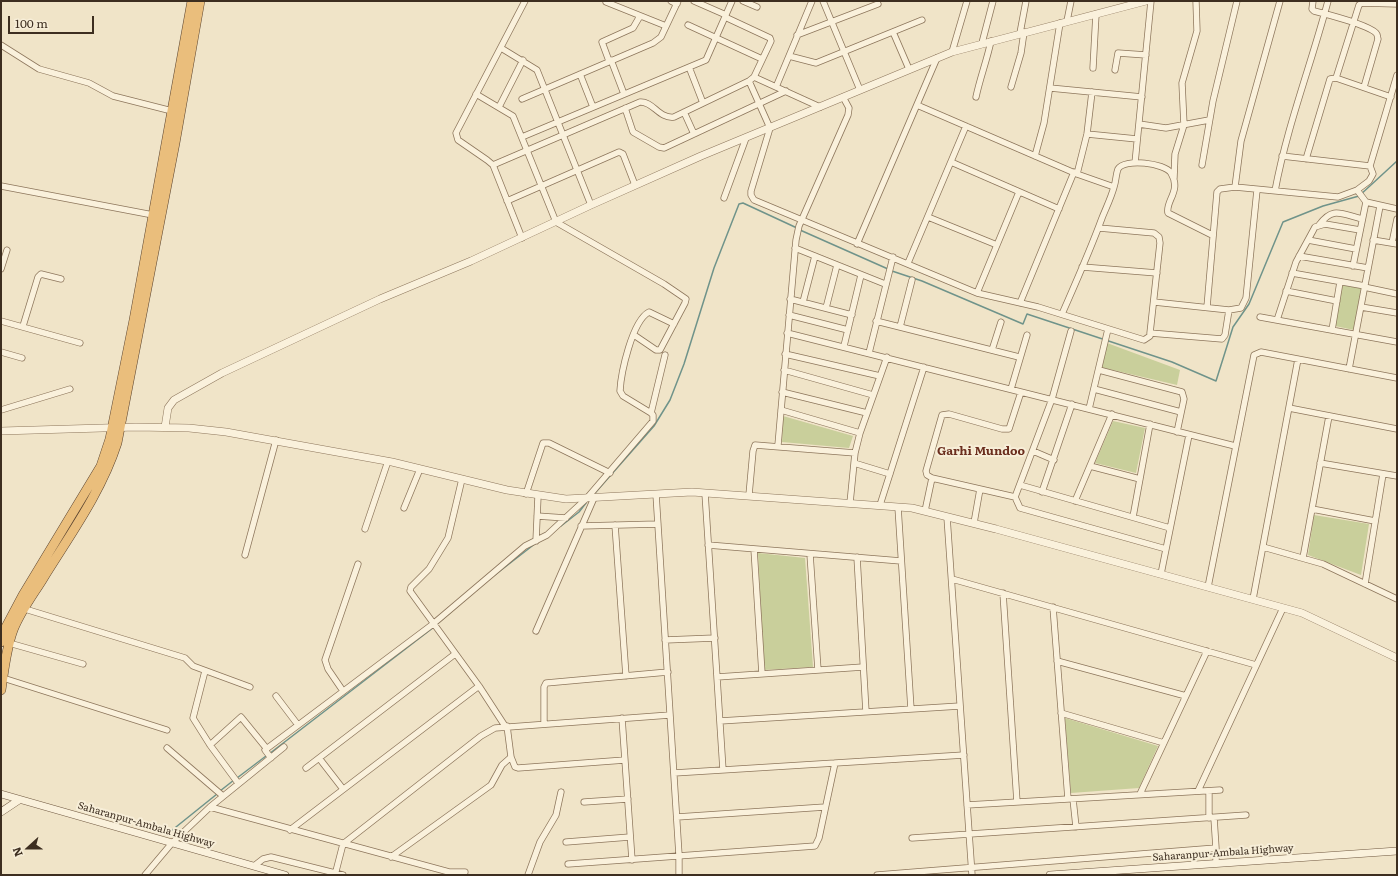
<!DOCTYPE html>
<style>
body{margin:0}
#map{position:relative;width:1398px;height:876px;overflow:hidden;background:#f0e4c8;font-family:Literata,serif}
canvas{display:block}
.frame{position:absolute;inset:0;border:2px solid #3d2e20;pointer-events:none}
.north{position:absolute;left:8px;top:828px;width:40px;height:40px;-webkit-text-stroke:3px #f7eed8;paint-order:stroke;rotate:249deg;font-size:11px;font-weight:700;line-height:16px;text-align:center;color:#3d2e20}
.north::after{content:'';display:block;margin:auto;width:14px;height:18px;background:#3d2e20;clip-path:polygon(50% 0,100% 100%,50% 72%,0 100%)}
.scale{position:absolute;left:8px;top:16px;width:86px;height:18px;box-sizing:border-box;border:2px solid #3d2e20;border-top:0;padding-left:5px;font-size:12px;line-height:14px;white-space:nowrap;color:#3d2e20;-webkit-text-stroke:3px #f7eed8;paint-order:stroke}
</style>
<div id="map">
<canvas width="1398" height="876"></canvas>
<div class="frame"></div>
<div class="north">N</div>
<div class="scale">100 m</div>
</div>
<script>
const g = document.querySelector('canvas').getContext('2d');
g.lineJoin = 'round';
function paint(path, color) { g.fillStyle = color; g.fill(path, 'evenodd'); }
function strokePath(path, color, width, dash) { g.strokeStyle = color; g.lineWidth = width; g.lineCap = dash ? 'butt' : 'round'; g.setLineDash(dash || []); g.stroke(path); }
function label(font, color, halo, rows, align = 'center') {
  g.font = font + ' Literata,serif'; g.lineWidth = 4; g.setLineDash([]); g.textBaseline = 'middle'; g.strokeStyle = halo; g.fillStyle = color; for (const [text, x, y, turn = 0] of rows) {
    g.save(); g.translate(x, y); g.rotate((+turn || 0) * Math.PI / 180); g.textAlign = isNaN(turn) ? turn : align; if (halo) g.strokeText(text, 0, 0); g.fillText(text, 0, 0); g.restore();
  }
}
const green = new Path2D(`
 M1342,285l19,3 -7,42 -19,-4z
 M1107,343l73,27 -3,15 -77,-18z
 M783,416l70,20 -4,12 -67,-6z
 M1113,421l32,7 -9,45 -41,-10z
 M1314,515l55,9 -8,51 -53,-20z
 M758,553l47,5 8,109 -49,3z
 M1065,718l93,28 -19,42 -68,5z`);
const stream = new Path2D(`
 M800,230l88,39
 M892,271l30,10 101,43 4,-10 145,48 44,19 17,-54 16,-23 34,-82 40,-16 36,-10 38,-35
 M595,493l59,-67 16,-26 14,-36 30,-96 25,-64 4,-1 54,25
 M561,526l18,-14 7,-9
 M487,581l49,-38
 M437,624l29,-25
 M269,754l165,-127
 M237,778l29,-22
 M220,791l14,-11
 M166,835l51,-41`);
const minor = new Path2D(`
 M671,1l6,3
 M694,1l32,14
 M743,1l14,6
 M823,1l37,89
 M1313,1l-1,8 2,2c12,3 54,14 62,22 2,2 1,3 2,6l-14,48
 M606,2l60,24
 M1067,21l4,-20
 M688,25l74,34
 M893,32l16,37
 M1020,33l6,-32
 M797,35l81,-31
 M982,43l11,-42
 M1,45l38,24 50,14 24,13 59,15
 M501,48l36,22 54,135
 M952,52l15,-51
 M789,56l27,7 106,-43
 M611,60l13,34
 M609,61l-7,-19 31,-14 7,-12
 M689,67l14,36
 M1093,68l3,-54
 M1115,70l3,-17 28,2
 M580,74l13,33
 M754,77l66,30
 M1336,78l23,-73 3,-2 35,1
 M749,81l21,47 -19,63v4l3,5 223,93 61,14 106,33 6,-4v-3l10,-90 -1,-6 -5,-4 -55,-5
 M776,87l36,-86
 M1011,87l10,-34 3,-21
 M1050,88l92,9
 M476,94l37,22 43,106 108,62 22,15 -1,4 -25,47h-4l-22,-15
 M976,97c4,-19 11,-37 15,-56
 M522,99l131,-56 8,-6 17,-36
 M917,105l160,69 37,13
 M499,107l24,-47
 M625,108l8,24 26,15 5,1 122,-57
 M684,112l10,22
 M1139,124l27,4 43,-8
 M1087,134l50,5
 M522,137l184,-77 26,-59
 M1035,156l9,-33 16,-100
 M1306,159l24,-80 6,-1 55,19
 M951,162l108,47
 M1135,163l16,-162
 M493,165l147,-63c13,-1 19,17 34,15l75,-36 5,-4 17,-36 -1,-3 -45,-21
 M1202,165l11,-64 24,-100
 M1370,166l27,-91
 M1077,174l10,-40 5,-42
 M1174,178l1,-24 9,-29 -2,-42 15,-52 -1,-30
 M1,186l152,29
 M1235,187l6,-46 39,-140
 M1357,190l9,12 31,7
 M1275,191c12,-65 36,-126 53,-190
 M724,198l22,-60
 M507,201l112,-49 4,2 12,31
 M928,217l69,28
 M1319,225c14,-19 22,-11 43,-6
 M522,238l-29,-73 -6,-5 -29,-20 -2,-7 69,-132
 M1308,240l48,9
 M1373,240l24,4
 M1392,243l5,-24
 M857,244l80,-186
 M795,248l90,36
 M1299,256l69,12
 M908,263l58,-137
 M1353,266l13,-64
 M1082,267l75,6
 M1,269l6,-19
 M1292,273l73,13
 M1364,287l33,7
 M1286,291l51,10
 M977,293l42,-101
 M790,299l62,16
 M803,302l12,-46
 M1154,302l75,8 12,-2 5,-10 11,-108
 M1020,303l54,-131
 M1207,307l10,-115 3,-3 15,-2 103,10 19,-7 12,-9 4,-7 -3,-8 -88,-10
 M1361,307l36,6
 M826,308l11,-43
 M1062,314c14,-32 28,-63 40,-96 4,-10 9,-20 12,-31 2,-6 2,-13 4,-18 6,-11 47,-6 53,4 11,18 -6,28 -3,40l44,22
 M789,315l59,15
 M1260,317l137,25
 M1277,320l19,-58 19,-35 10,-3 35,6
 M1,321l79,22
 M876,321l143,36
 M23,326l15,-49 3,-3 20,5
 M900,327l12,-47
 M1332,330l8,-48
 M1071,331l-19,68 -37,98 5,11 146,41
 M787,333l448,113
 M1150,333l72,6 3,-4 4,-25
 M844,346l17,-71
 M992,350l9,-28
 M1,352l21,6
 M869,353l24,-96
 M785,354l95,22
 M1349,369l31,-163
 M784,370l89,25
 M1099,370l83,22 2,7 -7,33
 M1011,389l16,-54
 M1094,389l87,23
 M782,392l85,21
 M1289,408l108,21
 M1089,409l19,-80
 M1,410l69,-21
 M781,410l79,23
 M651,413l14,-58
 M778,445l18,-205 3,-14 49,-111 1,-7 -6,-11
 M1033,451l21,9
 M854,463l36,11
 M1320,463l77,13
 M1090,466l50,13
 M462,479l-14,59 -19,31 -18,18 -1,4 69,95 26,40
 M1020,485l150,43
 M1042,492l30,-88
 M705,493l18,277
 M526,494l17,-51h6l61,30
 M656,494l23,361v20
 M749,495l4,-44 2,-6 100,8
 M1015,497l-83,-19 -5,-3 -1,-4 16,-56 7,-1 53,15h7l12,-37
 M1075,501l37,-87
 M850,503l5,-50 5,-20 27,-76
 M880,505l44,-138
 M898,507l13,202
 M404,508l16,-39
 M1312,509l63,12
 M925,511l7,-33
 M537,516l29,2
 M947,517l25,358
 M1133,517l17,-93
 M974,523l6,-34
 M615,525l11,151
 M581,526l77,-2
 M365,529l23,-68
 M536,541l2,-45
 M708,545l193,16
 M1263,547l60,17 74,35
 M754,549l8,125
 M810,554l8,116
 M245,555l31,-115
 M857,557l9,155
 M1303,558l26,-142
 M1161,574l28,-139
 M952,579l304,86
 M1365,584l18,-110
 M1208,587l46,-232 7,-3 136,26
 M1003,593l14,209
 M1253,599l45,-240
 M1053,607l15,192
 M25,609l160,49 8,8 57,21
 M536,631l58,-133
 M665,640l50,-2
 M9,643l74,21
 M1057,661l129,35
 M205,671l-12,47 17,27 28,38
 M717,677l146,-10
 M3,678l164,52
 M343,691l-15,-22 -3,-9 33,-96
 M276,696l22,29
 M1061,713l103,30
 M622,718l10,142
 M720,721l240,-15
 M544,723v-36l2,-4 122,-11
 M507,726l4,31 4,10 3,1 107,-8
 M210,745l31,-28 26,32
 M167,748l56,48
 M271,758l-6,-8 168,-126 92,-78 22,-11 40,-37 66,-77v-6l-2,-2 -28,-17 -3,-5c1,-18 12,-70 29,-79l25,12
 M319,758l24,31
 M306,768l149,-114
 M674,773l290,-18
 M1198,791l85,-183
 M1140,794l67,-143
 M1073,799l3,28
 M584,802l44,-3
 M967,805l253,-15
 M210,807l239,65h16
 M677,817l148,-10
 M1209,818v-27
 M1214,818l2,30
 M290,830l189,-144
 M912,838l334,-23
 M566,842l64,-5
 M391,857l100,-72 11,-20 9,-8
 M568,864l247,-18 4,-8 16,-75
 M254,866l9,-7 8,-2 72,18
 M145,875l27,-32 38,-36 74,-60
 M335,875l8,-31 138,-108 14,-8 175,-13
 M528,875l12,-33 16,-27 5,-23
 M877,875l339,-27v15`);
const tertiary = new Path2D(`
 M165,427l3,-19 6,-8 48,-27 158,-74 91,-38 120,-56 110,-49 251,-104 194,-51
 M1,431l135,-4 53,1 37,4 166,30 115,28 59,9 126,-7 220,16 84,21 306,84 95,45`);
const secondary = new Path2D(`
 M1,794l284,81
 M1,812l18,-12
 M1050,875l347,-24`);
const trunk = new Path2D(`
 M1,642l5,-15 17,-32 78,-129 9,-27 24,-119 58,-319
 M1,690c3,-20 5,-41 12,-60 7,-18 19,-34 29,-50 27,-44 59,-87 75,-137l58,-300 25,-142`);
const streetNames = [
 ["Saharanpur-Ambala Highway",146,825,16],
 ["Saharanpur-Ambala Highway",1223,853,-4]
];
const quarterNames = [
 ["Garhi Mundoo",981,451]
];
paint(green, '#c9cf9b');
strokePath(stream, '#6f938a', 1.5);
strokePath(minor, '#8d765c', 7);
strokePath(tertiary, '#8d765c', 8);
strokePath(secondary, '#6f573f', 8);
strokePath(trunk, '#5b4430', 10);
strokePath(minor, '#faf1dc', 5.5);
strokePath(tertiary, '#faf1dc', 7);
strokePath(secondary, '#faf1dc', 7);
strokePath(trunk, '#eabe7c', 9);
label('10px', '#3d2e20', '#f7eed8', streetNames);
label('bold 12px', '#6b2e1e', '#f7eed8', quarterNames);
</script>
